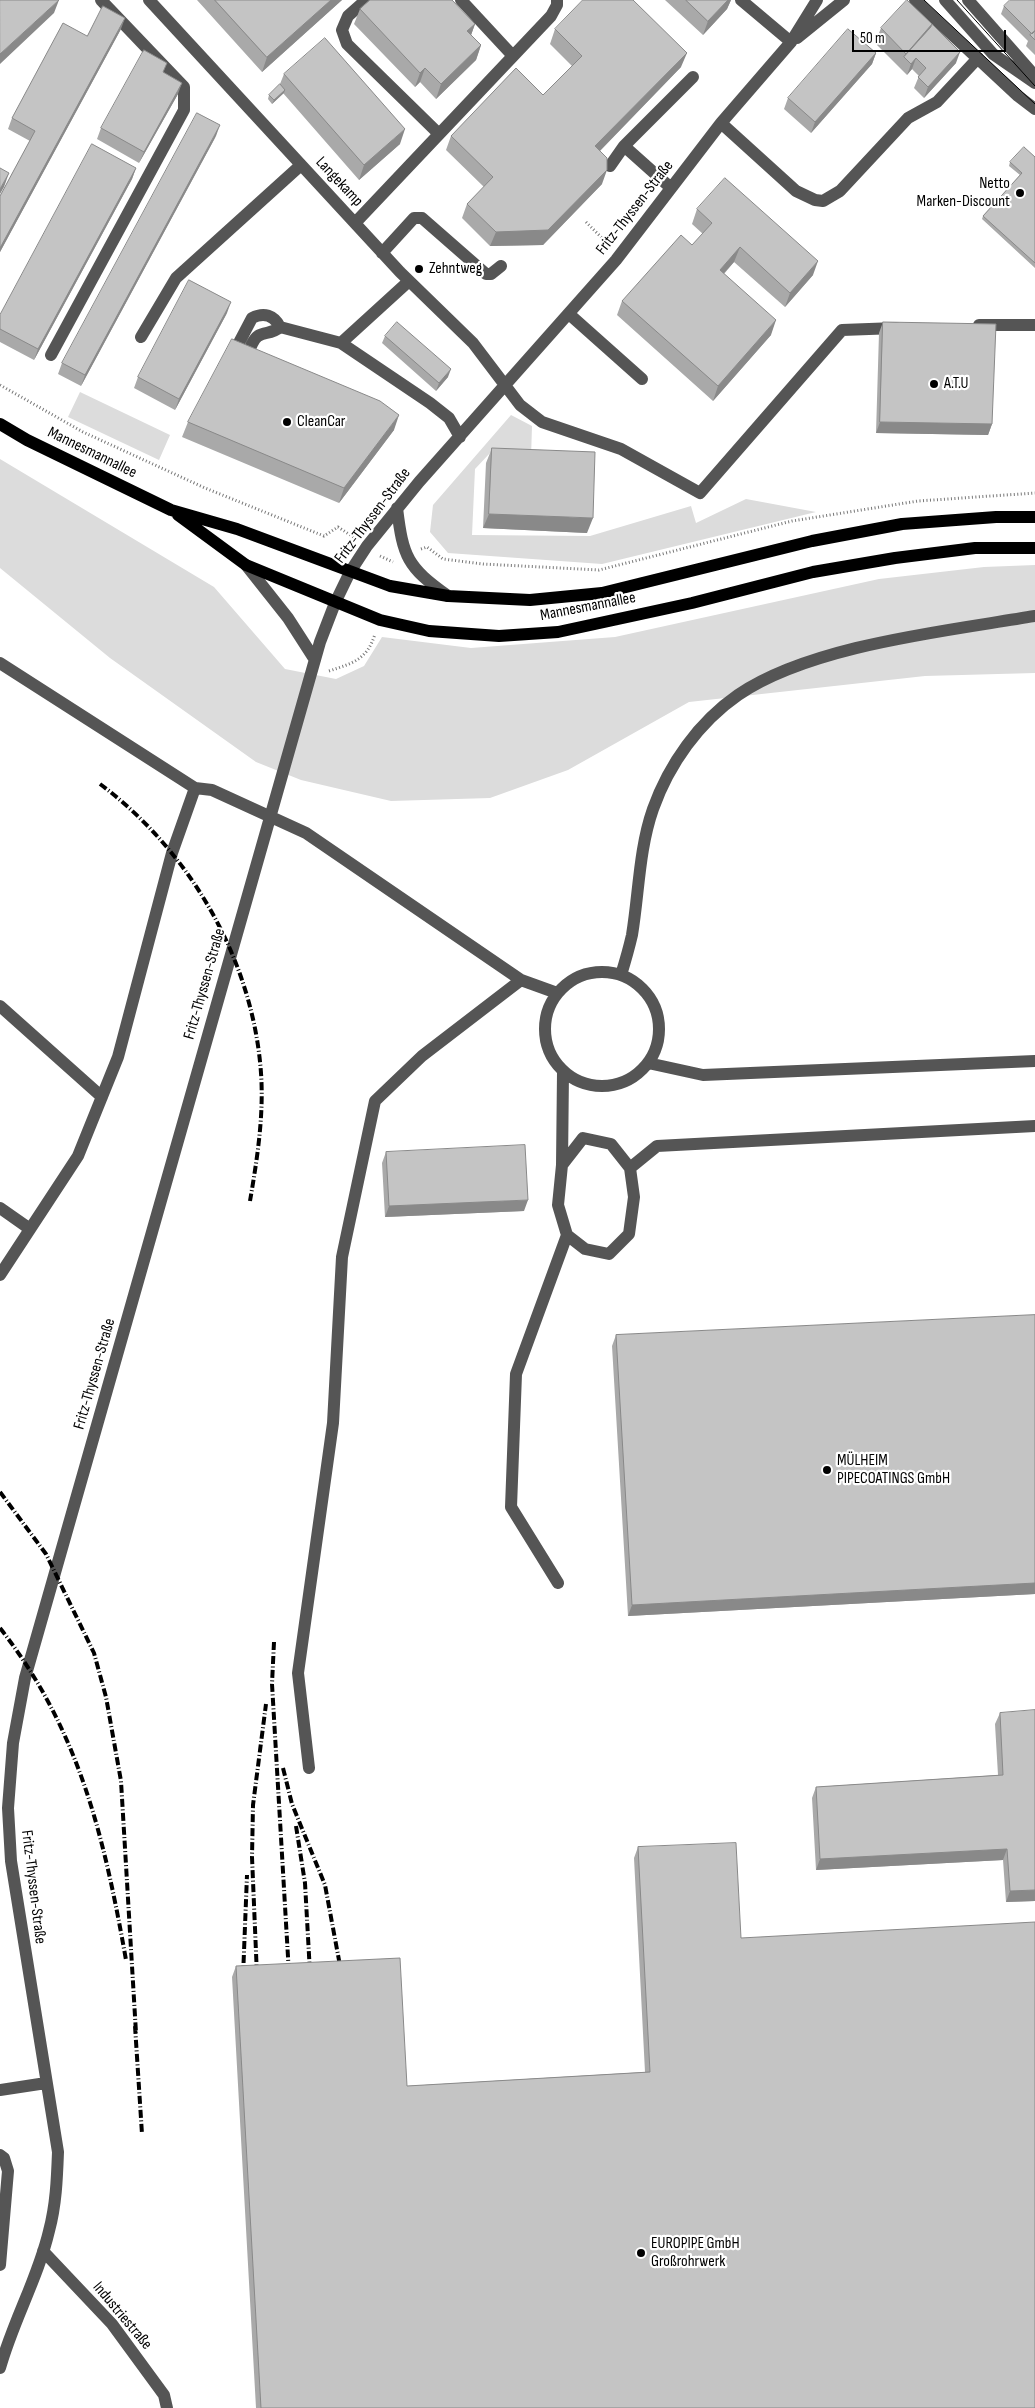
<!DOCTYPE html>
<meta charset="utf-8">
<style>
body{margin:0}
#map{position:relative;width:1035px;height:2408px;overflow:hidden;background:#fff;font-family:"Sofia Sans Condensed",sans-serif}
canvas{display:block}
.scale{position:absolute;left:852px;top:30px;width:154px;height:22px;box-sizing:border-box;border:2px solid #000;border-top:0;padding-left:6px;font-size:15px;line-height:18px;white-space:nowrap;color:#000;-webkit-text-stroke:4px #fff;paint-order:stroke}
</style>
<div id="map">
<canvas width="1035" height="2408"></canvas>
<div class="scale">50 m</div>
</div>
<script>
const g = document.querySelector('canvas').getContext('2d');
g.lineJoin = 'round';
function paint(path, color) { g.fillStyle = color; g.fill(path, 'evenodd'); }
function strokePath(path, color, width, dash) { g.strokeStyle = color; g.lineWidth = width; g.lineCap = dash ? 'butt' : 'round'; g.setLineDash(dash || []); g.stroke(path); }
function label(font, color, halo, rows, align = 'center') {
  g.font = font + ' "Sofia Sans Condensed",sans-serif'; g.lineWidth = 4.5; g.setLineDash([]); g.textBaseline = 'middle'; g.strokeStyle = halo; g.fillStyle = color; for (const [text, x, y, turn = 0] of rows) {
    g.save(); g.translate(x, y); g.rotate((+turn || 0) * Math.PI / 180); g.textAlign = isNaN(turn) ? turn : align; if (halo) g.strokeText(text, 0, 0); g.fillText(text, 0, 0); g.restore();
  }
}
const green = new Path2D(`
 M80,392l90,43 -11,25 -91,-43z
 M511,415l21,11 -1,32 -40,-6 -16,17 -3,66 118,1 101,-30 5,17 50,-24 70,13 -214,52 -154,-11 -18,-21 3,-27z
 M0,459l214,128 71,82 51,10 28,-13 18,-29 89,11 144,-11 264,-58 105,-12 51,-2v108l-110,3 -236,26 -121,68 -78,28 -99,3 -90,-21 -45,-18 -146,-104 -110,-90z`);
const path = new Path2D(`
 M586,222l18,18
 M0,385l83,47 122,56 119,48 14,-9 17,11
 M421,549l6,-2 16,12 40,5 116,6 193,-49 126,-20 117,-8
 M380,556l13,6
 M329,671c24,-8 38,-11 46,-37`);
const minor = new Path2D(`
 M149,0l251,272 73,71 47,62 22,17 79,27 79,44 142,-163 54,-2
 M366,0l-18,16 -6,14 5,14 92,90
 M461,0l52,56
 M741,0l50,42
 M915,0l103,96 17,13
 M945,0l48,54 42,29
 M968,0l67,76
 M797,38l47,-38
 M721,123l75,68 19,9 8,1 17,-10 68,-73 29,-16 41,-44
 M624,146l47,42
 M610,166l14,-20 69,-69
 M355,223l196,-207 6,-11v-5
 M382,253l32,-35h8l64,56h5l10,-8
 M569,314l73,65
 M979,325h56
 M280,327l61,16 89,60 19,15 11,19
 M141,337l35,-59 125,-113
 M341,343l68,-62
 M51,355l133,-245v-23l-83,-87
 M232,356l20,-38c12,-6 22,-3 28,9
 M245,361c3,-7 7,-21 13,-25 7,-5 13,-1 22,-9
 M397,508c6,49 10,59 51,88
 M246,565l42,53 27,42
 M0,663l195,125
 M545 1029a57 57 0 1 1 114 0a57 57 0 1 1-114 0Z
 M621,975c4,-13 8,-27 11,-40 7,-43 7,-86 21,-126 16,-45 46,-87 85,-114 73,-50 209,-64 297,-79
 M0,1006l102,91
 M648,1063l55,12 332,-14
 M583,1138l28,6 19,24 4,29 -5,37 -20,20 -24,-5 -18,-14 -9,-30 4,-40z
 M562,1165l1,-93
 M630,1168l27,-22 378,-20
 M0,1208l30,21
 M0,1275l78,-119 40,-99 54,-204 23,-65 17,2 94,43 215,147 36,13
 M558,1583l-47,-76 5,-133 51,-139
 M309,1768l-11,-95 35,-250 9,-166 33,-156 47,-45 99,-76
 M0,2090l46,-7
 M0,2155l4,3 4,13 -8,94
 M43,2251l69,73 52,71 3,13
 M0,2368c13,-47 38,-90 49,-137 7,-26 8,-52 9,-79l-47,-291 -3,-53 5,-65 12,-65 295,-1036 15,-39 15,-31 17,-26 52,-64 197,-222 105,-137 70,-81 26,-42`);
const major = new Path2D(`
 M0,424l27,16 144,70 66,19 153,57 58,10 82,4 72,-7 210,-52 90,-17 94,-7h39
 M178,515l68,50 134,55 49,11 70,5 59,-4 134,-29 121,-31 82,-14 80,-10h60`);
const tram = new Path2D(`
 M924,0l111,104
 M957,0l78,86`);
const rail = new Path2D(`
 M100,784c90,67 153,176 161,289 3,43 -4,87 -11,128
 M0,1492l46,62 48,99 12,44 15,84 15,252
 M0,1628c79,101 104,208 126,332
 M274,1642l-2,42 17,290
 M283,1768l9,36 33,81 16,86
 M296,1826l9,57 5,90
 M257,1976l-5,-119 1,-52 13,-101
 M243,1977l4,-102
 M135,2026l7,108`);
const wall = new Path2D(`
 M197,0h145l-80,72z
 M665,0h66l-4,9 -24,26z
 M1035,0v55l-9,-9 2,-5 -27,-27 3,-8z
 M360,9l115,15 -4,11 10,10 -5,15 -40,39 -16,-17 -5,5 -61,-63z
 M932,24l-1,4 25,35 -32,35 -10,-10 5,-12 -7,-7 -5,6 -32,-32 6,-15z
 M121,29l-121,223v-56l30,-55 -22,-12 4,-11 75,-82z
 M555,29l126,38 -81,84 2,33 -59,61 -53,1 -28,-28 5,-14 17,-17 -38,-37 5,-14 92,-41 29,-29 -22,-22z
 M876,53l-4,11 -61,69 -27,-24 4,-11z
 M164,73l14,21 -39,69 -42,-24 4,-11z
 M284,74l116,70 -41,36 -76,-87 -11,11 -4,-5 1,-4 11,-11z
 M216,136l-135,250 -23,-12 4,-11z
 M1035,157v111l-53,-49 1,-3 37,-41 -11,-9 1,-4z
 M136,168l-4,11 -98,181 -34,-18v-27z
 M697,209l116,66 -28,32 -51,-45 -10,12 47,61 -58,66 -96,-86 5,-14 70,-56 11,-11 -11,-10z
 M227,313l-52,97 -41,-22 4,-11z
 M883,322l109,102 -4,11 -112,-2 3,-100z
 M385,336l63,41 -12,14 -54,-48z
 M188,422l206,8 -55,73 -157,-66z
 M492,448l95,85 -104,-5 3,-65z
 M386,1152l138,59 -139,6 -3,-54z
 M1035,1315v279l-407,22 -16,-270 4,-11z
 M1000,1713l35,188 -29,1 -3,-42 -187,10 -4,-72 4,-11 182,-12 -3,-51z
 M638,1847l103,91 294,470h-779l-24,-431 4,-11 171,120 238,-14 -11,-214z`);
const shadedWall = new Path2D(`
 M59,0l-5,13 -54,51v-10z
 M331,0h11l-80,72 5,-15z
 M728,0h3l-4,9 -24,26 5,-14z
 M125,18l-4,11 -121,223v-4z
 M475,24l-5,14 -3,-7z
 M932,24l-5,14 -23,19 2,-3z
 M481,45l-5,15 -40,39 5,-15z
 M960,52l-4,11 -32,35 4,-11z
 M687,53l-6,14 -91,94 5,-15z
 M876,53l-4,11 -61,69 4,-11z
 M916,58l-4,11 -5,6 4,-11z
 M425,68l-5,14 -5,5 5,-14z
 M182,83l-4,11 -39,69 5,-11z
 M285,90l-1,3 -12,11 2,-4z
 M220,125l-4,11 -135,250 4,-11z
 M405,129l-5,15 -41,36 5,-15z
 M136,168l-4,11 -98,181 4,-11z
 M607,170l-5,14 -59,61 -53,1 6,-14z
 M9,173l-5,14 -4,7v-5z
 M740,247l-6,15 -20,22 6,-14z
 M818,261l-5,14 -28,32 5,-14z
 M231,302l-4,11 -52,97 4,-11z
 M776,320l-5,15 -58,66 5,-15z
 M451,369l-3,8 -12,14 3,-8z
 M399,415l-5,15 -55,73 5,-15z
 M880,422l112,2 -4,11 -112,-2z
 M489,514l104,4 -6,15 -104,-5z
 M528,1200l-4,11 -139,6 4,-11z
 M1035,1583v11l-407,22 4,-11z
 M1007,1849l-4,11 -187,10 4,-11z
 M1035,1890v11l-29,1 4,-11z`);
const building = new Path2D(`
 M0,0h59l-59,54z
 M215,0h116l-64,57z
 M370,0h82l23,24 -8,7 14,14 -40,39 -16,-16 -5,5 -60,-64z
 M583,0h50l54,53 -92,93 12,12v12l-59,60 -52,2 -29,-28 26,-27 -42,-41 65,-68 27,27 39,-39 -27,-27z
 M686,0h42l-20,21z
 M907,0l25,24 -26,30 -25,-26z
 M1010,0h25v31l-3,3 -28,-28z
 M103,6l22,12 -125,230v-52l35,-65 -23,-13 51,-95 24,13z
 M933,25l27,27 -32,35 -10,-10 8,-9 -10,-10 -5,6 -7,-7z
 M848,29l28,24 -61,69 -27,-24z
 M1035,31v9l-5,-5z
 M325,38l80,91 -41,36 -80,-91z
 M144,50l23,13 -4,9 19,11 -38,69 -43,-24z
 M280,84l5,6 -11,10 -5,-5z
 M197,113l23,12 -135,250 -23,-12z
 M92,144l44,24 -98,181 -38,-20v-14z
 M1024,147l11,10v106l-52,-47 39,-43 -12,-11z
 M0,168l9,5 -9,16z
 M725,178l93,83 -28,32 -50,-46 -20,23 56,50 -58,66 -96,-85 59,-66 11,10 20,-22 -15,-14z
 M189,280l42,22 -52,97 -41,-22z
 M397,322l54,47 -12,14 -54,-47z
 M883,322l113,2 -4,100 -112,-2z
 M232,339l148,62 19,14 -55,73 -156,-66z
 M492,448l103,4 -2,66 -104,-4z
 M525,1145l3,55 -139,6 -3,-54z
 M1035,1315v268l-403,22 -16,-270z
 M1035,1710v180l-25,1 -3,-42 -187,10 -4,-72 187,-12 -3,-62z
 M736,1843l5,95 294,-16v486h-774l-25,-442 164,-8 7,128 243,-14 -12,-225z`);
const markers = [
 [1020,193,5,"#000"],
 [419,269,5,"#000"],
 [934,384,5,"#000"],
 [287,422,5,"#000"],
 [827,1470,5,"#000"],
 [641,2253,5,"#000"]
];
const streetNames = [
 ["Langekamp",339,182,47],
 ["Fritz-Thyssen-Straße",635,208,-52],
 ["Mannesmannallee",92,453,26],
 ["Fritz-Thyssen-Straße",373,516,-53],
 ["Mannesmannallee",588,607,-11],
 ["Fritz-Thyssen-Straße",205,984,-74],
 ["Fritz-Thyssen-Straße",95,1374,-74],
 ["Fritz-Thyssen-Straße",33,1887,83],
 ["Industriestraße",122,2316,50]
];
const poiNames = [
 ["Netto",1010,184,"right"],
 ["Marken-Discount",1010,202,"right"],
 ["Zehntweg",429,269],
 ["A.T.U",944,384],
 ["CleanCar",297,422],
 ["MÜLHEIM",837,1461],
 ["PIPECOATINGS GmbH",837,1479],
 ["EUROPIPE GmbH",651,2244],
 ["Großrohrwerk",651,2262]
];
paint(green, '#dcdcdc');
strokePath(path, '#777', 3, [1, 2.5]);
strokePath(minor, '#555', 12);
strokePath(major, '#000', 12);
strokePath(tram, '#000', 1);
strokePath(rail, '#000', 4, [8, 2.5, 1, 2.5]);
paint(wall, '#a9a9a9');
paint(shadedWall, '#898989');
paint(building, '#c4c4c4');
strokePath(building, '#898989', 1);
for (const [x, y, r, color] of markers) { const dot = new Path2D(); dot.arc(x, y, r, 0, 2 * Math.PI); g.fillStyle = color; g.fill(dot); strokePath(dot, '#fff', 2); }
label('16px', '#000', '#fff', streetNames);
label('16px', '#000', '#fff', poiNames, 'left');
</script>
